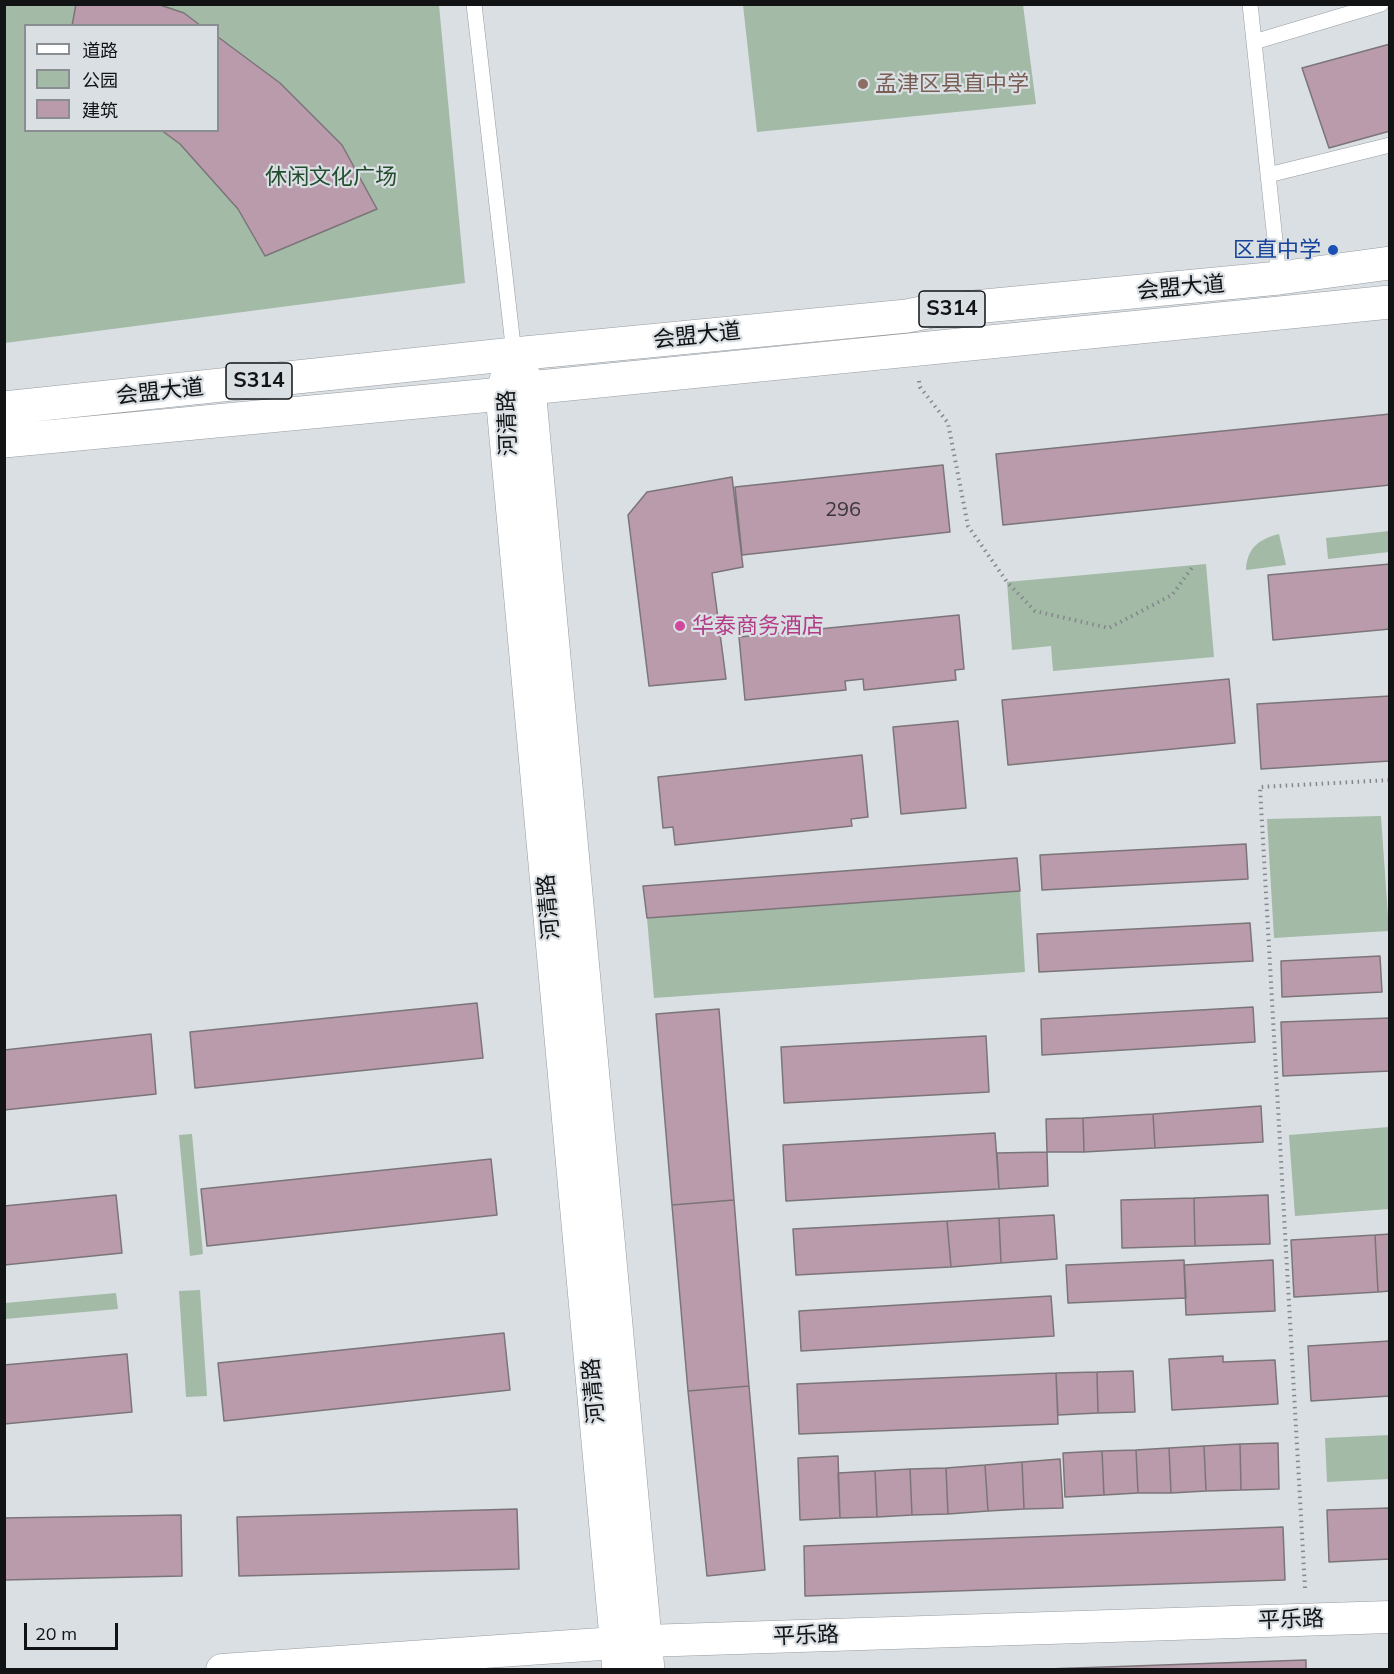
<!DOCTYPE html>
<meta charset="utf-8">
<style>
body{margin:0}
#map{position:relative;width:1394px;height:1674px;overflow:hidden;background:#dadfe4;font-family:Mulish,"Noto Sans SC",sans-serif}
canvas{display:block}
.frame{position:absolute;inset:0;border:6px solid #111315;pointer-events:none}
.legend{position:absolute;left:24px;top:24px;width:195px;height:108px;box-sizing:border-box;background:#dadfe4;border:2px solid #8a8d91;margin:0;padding:8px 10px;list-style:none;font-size:18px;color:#111315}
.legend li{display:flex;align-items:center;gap:12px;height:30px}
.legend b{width:30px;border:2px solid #8a8d91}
.scale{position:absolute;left:24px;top:1623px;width:94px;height:27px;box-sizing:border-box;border:3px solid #111315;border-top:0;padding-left:8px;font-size:18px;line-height:21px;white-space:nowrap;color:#111315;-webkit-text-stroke:4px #dadfe4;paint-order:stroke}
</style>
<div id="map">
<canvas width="1394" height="1674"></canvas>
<div class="frame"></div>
<ul class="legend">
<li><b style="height:8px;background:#fff"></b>道路</li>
<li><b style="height:16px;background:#a3baa7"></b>公园</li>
<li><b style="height:16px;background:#ba9bab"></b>建筑</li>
</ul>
<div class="scale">20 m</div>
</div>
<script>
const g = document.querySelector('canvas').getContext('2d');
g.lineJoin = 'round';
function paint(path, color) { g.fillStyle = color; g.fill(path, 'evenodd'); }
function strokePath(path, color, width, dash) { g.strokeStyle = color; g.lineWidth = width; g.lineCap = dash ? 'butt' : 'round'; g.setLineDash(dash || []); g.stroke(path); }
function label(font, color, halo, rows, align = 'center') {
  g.font = font + ' Mulish,"Noto Sans SC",sans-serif'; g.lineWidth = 4.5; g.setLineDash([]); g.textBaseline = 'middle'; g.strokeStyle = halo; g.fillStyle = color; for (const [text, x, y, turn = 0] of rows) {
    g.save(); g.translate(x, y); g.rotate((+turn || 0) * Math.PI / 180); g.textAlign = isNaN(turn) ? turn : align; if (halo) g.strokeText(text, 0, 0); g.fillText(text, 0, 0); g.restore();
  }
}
const green = new Path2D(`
 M4,5h435l26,278 -460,60zM26,26h192v104h-192z
 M743,5h280l13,99 -279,28z
 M1389,531v21l-61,7 -2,-21z
 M1279,534l7,31 -40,5c1,-22 13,-31 33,-36z
 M1206,564l8,93 -161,14 -2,-25 -39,4 -5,-68z
 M1381,816l8,115 -115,7 -7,-119z
 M1020,891l5,81 -371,26 -7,-80z
 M1389,1127v82l-94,7 -6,-81z
 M192,1134l11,120 -13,2 -11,-121z
 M200,1290l7,106 -21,1 -7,-106z
 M116,1293l2,16 -113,10v-16z
 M1389,1435v44l-62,3 -2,-44z`);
const building = new Path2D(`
 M76,4h81l27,9 17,13h-129z
 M218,37l62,46 62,62 35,64 -112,47 -27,-47 -58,-65 -19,-14h57z
 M1390,44v87l-61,17 -27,-80z
 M1390,414v71l-387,40 -7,-71z
 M943,465l7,67 -208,23 -7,-68z
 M732,477l11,90 -31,6 14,106 -77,7 -21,-171 19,-23z
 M1390,564v65l-117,11 -5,-65z
 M959,615l5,54 -9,1 1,10 -92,10 -1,-11 -18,2 1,9 -101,10 -6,-63z
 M1229,679l6,64 -227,22 -6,-65z
 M1390,696v65l-129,8 -4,-65z
 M958,721l8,87 -65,6 -8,-87z
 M862,755l6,62 -17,2 1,7 -177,19 -2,-18 -10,1 -5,-51z
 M1246,844l2,35 -206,11 -2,-35z
 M1017,858l3,33 -373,27 -4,-32z
 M1250,923l3,38 -214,11 -2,-38z
 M1380,956l2,36 -100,5 -1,-36z
 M477,1003l6,55 -288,30 -5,-56z
 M1253,1007l2,35 -213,13 -1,-36z
 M719,1009l15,191 -62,5 -16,-191z
 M1390,1018v53l-107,5 -2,-54z
 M151,1034l5,60 -152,16v-60z
 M986,1036l3,56 -205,11 -3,-56z
 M1261,1106l2,36 -108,6 -2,-34z
 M1153,1114l2,34 -71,4 -1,-34z
 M1083,1118l1,34h-37l-1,-33z
 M995,1133l4,56 -213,12 -3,-56z
 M1047,1152l1,34 -49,3 -2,-36z
 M491,1159l6,56 -290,31 -6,-57z
 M116,1195l6,58 -118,12v-59z
 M1268,1195l2,49 -75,2 -1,-48z
 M1194,1198l1,48 -73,2 -1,-48z
 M734,1200l15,186 -61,5 -16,-186z
 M1054,1215l3,44 -56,4 -2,-45z
 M999,1218l2,45 -50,4 -4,-46z
 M947,1221l4,46 -155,8 -3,-46z
 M1390,1234v57l-12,1 -3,-57z
 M1375,1235l3,57 -84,5 -3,-57z
 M1184,1260l2,38 -118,5 -2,-38z
 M1273,1260l2,51 -89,4 -2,-50z
 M1051,1296l3,40 -253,15 -2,-40z
 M504,1333l6,57 -286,31 -6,-58z
 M1390,1341v55l-79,5 -3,-55z
 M127,1354l5,58 -128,12v-59z
 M1223,1356v6l52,-2 3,44 -106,6 -3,-51z
 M1133,1371l2,41 -37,1 -1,-41z
 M1097,1372l1,41 -40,2 -2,-42z
 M1056,1373l2,51 -259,10 -2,-50z
 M749,1386l16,184 -58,6 -19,-185z
 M1278,1443l1,46 -38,1 -1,-46z
 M1240,1444l1,46 -35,1 -2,-45z
 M1204,1446l2,45 -35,2 -2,-45z
 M1169,1448l2,45h-33l-2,-43z
 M1136,1450l2,43 -34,2 -2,-44z
 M1102,1451l2,44 -39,2 -2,-44z
 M838,1456l2,62 -40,2 -2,-62z
 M1060,1459l3,49 -39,1 -2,-47z
 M1022,1462l2,47 -36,2 -3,-46z
 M985,1465l3,46 -40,3 -2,-46z
 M946,1468l2,46 -36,1 -2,-46z
 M910,1469l2,46 -35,2 -2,-46z
 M875,1471l2,46 -37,1 -2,-45z
 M1390,1508v51l-61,3 -2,-52z
 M517,1509l2,60 -280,7 -2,-59z
 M181,1515l1,61 -178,4v-62z
 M1283,1527l2,53 -480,16 -1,-50z
 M1306,1660v10h-288z`);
const path = new Path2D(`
 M919,381l1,6 28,36 20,103 39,56 28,29 74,17 63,-33 22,-30
 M1305,1588l-45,-801 130,-7`);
const service = new Path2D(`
 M474,4l40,350
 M1250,4l29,274
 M1254,42l127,-38
 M1268,175l122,-30`);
const minor = new Path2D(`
 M222,1670l423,-29 745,-24`);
const tertiary = new Path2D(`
 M514,354l15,34 119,1282
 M510,367l-8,27 117,1276`);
const primary = new Path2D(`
 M4,408l510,-54 393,-38 25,-5 347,-33 111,-15
 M4,441l498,-47 27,-6 861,-86`);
const markers = [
 [863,84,6,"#8d6e63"],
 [1333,250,6,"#1a4fb4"],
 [680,626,6,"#d1479c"]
];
const numberNames = [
 ["296",843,510]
];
const shields = [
 [952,309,66],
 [259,381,66]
];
const shieldNames = [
 ["S314",952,309],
 ["S314",259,381]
];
const educationNames = [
 ["孟津区县直中学",875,84]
];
const parkNames = [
 ["休闲文化广场",331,177]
];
const transitNames = [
 ["区直中学",1321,250]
];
const streetNames = [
 ["会盟大道",1181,288,-5],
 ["会盟大道",697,336,-6],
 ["会盟大道",160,392,-6],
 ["河清路",508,423,-92],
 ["河清路",549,907,-95],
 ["河清路",594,1391,-95],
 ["平乐路",1291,1620,-2],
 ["平乐路",806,1636,-2]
];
const hotelNames = [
 ["华泰商务酒店",692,626]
];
paint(green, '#a3baa7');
paint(building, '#ba9bab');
strokePath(building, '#7b7578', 1.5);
strokePath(service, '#969b9f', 16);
strokePath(minor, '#969b9f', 33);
strokePath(tertiary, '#969b9f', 34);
strokePath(primary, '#969b9f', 34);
strokePath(path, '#84888c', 4, [1.5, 4.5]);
strokePath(service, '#fff', 15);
strokePath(minor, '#fff', 32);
strokePath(tertiary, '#fff', 33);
strokePath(primary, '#fff', 33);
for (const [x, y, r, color] of markers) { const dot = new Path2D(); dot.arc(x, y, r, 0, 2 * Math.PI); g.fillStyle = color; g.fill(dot); strokePath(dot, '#dadfe4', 2); }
label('20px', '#3b353a', null, numberNames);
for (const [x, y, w] of shields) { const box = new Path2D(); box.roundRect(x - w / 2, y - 18, w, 36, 4.5); g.fillStyle = '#dadfe4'; g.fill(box); strokePath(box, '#111315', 1.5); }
label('bold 21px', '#111315', null, shieldNames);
label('22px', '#785e54', '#dadfe4', educationNames, 'left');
label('22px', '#234d2d', '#dadfe4', parkNames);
label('22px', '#164399', '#dadfe4', transitNames, 'right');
label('22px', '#111315', '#dadfe4', streetNames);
label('22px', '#b23c85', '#dadfe4', hotelNames, 'left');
</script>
